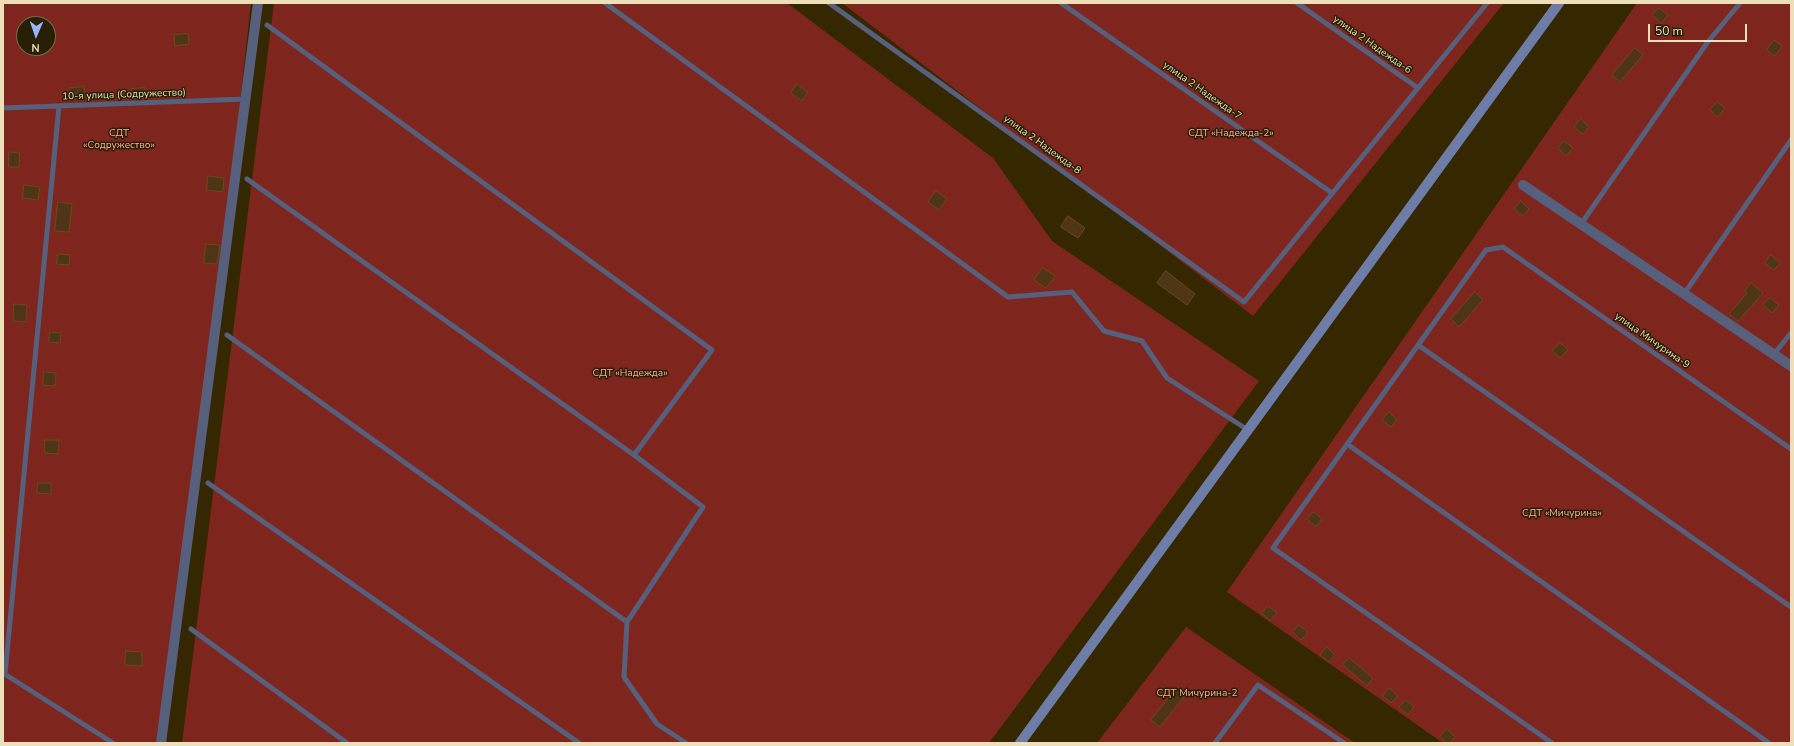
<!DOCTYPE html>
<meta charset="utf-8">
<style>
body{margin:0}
#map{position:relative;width:1794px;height:746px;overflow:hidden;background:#352800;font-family:"Nunito Sans",sans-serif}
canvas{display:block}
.frame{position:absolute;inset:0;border:4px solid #eddfba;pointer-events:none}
.north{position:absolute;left:16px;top:16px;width:40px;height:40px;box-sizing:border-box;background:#281f07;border:1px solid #776c4f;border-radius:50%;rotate:182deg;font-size:11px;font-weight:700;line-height:16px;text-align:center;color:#eddfba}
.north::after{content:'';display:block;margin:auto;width:14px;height:18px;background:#9cb4fd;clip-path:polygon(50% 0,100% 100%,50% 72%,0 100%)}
.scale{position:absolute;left:1648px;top:24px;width:99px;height:18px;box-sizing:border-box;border:2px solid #eddfba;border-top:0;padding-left:5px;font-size:12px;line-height:14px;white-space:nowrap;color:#eddfba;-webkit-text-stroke:3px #281f07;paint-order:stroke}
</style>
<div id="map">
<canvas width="1794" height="746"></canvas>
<div class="frame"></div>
<div class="north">N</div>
<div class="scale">50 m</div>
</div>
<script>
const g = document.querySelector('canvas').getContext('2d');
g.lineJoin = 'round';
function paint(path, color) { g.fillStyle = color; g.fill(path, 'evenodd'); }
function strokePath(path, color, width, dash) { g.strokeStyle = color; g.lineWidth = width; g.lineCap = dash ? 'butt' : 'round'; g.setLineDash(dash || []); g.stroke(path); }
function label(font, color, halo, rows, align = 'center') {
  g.font = font + ' "Nunito Sans",sans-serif'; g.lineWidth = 3; g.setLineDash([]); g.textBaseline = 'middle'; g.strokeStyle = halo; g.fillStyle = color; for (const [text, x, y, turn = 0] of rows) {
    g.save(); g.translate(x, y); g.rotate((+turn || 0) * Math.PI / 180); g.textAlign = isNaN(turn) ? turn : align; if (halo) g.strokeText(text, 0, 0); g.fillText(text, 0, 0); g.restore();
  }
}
const green = new Path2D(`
 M3,3h248l-30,271 -61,469h-157zM24,24h24v24h-24z
 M274,3h513l206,155 59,83 207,140 -270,362h-807z
 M842,3h662l-251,313z
 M1637,3h154v740h-348l-216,-151z
 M1186,627l169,116h-258z`);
const building = new Path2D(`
 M1659,8l9,7 -7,8 -9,-8z
 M188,34l1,10 -14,2 -1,-11z
 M1774,40l8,6 -7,10 -8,-6z
 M1635,48l8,7 -23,27 -8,-7z
 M797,84l11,8 -6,9 -11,-8z
 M84,87l1,10 -14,1 -1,-10z
 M145,88l1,10 -14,1 -1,-10z
 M1717,102l8,6 -7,9 -8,-7z
 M1581,119l8,8 -6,7 -9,-7z
 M1564,141l9,7 -7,8 -8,-8z
 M9,152l11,1 -1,14h-10z
 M208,176l16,2 -1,14 -16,-2z
 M24,185l16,2 -2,13 -15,-2z
 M936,191l11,8 -8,11 -11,-8z
 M1521,201l8,8 -6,7 -9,-7z
 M58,202l14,2 -3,28 -14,-1z
 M1068,216l17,12 -7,10 -17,-11z
 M206,244l14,1 -3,19 -13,-1z
 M58,254l12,1 -1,10 -12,-1z
 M1771,255l9,8 -6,7 -9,-7z
 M1043,268l12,8 -9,12 -12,-8z
 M1166,271l29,23 -8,11 -30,-22z
 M1751,283l12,10 -25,28 -9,-7 18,-21 -2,-2z
 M1475,292l8,8 -24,27 -8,-8z
 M1770,298l9,7 -7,8 -9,-8z
 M14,304l13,1 -1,17 -12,-1z
 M50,332l11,1 -1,10 -11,-1z
 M1560,343l8,7 -8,8 -8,-7z
 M44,372l12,1 -1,13 -12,-1z
 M1389,412l8,8 -6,7 -9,-7z
 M45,440h14l-1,14 -13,-1z
 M38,483h13v11l-14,-1z
 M1314,512l8,7 -6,8 -9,-8z
 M1268,606l9,7 -7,8 -8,-8z
 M1299,625l9,7 -7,8 -8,-8z
 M1327,647l8,8 -6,7 -9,-7z
 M126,651l16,1v14l-17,-1z
 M1349,658l24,20 -6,8 -24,-21z
 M1178,687l9,6 -27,34 -9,-7z
 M1389,688l9,8 -7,7 -8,-7z
 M1406,700l8,7 -6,8 -9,-8z
 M1447,729l8,8 -5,6h-3l-7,-6z`);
const lane = new Path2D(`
 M605,3l403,294 64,-5 32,39 38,10 25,37 81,52
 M829,3l415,299 243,-299
 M1061,3l271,190
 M1297,3l121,85
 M267,25l445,325 -78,105 69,52 -76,115 -3,55 33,47 29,19
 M3,108l243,-9
 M247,179l387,276
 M1581,224l126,-181 33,-40
 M1684,294l107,-154
 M227,335l400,287
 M1418,345l373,262
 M1774,354l17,-21
 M1347,444l422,299
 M208,483l371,260
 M191,629l156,114
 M3,673l110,70
 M5,674l54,-568
 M1215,743l43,-58 86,58
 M1552,743l-279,-195 213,-298 17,-3 288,202`);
const street = new Path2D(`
 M1523,185l268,181
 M161,743l97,-740`);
const secondary = new Path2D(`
 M1020,743l539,-740`);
const streetNames = [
 ["улица 2 Надежда-6",1372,45,35],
 ["улица 2 Надежда-7",1202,91,35],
 ["10-я улица (Содружество)",124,95,-2],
 ["улица 2 Надежда-8",1042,145,36],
 ["улица Мичурина-9",1652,341,35]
];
const parkNames = [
 ["СДТ",119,134],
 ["«Содружество»",119,146],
 ["СДТ «Надежда-2»",1231,134],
 ["СДТ «Надежда»",630,374],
 ["СДТ «Мичурина»",1562,514],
 ["СДТ Мичурина-2",1197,694]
];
paint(green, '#7e261d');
paint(building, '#4e3517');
strokePath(building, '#6d4817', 1);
strokePath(lane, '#565f7b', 5);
strokePath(street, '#565f7b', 10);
strokePath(secondary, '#6e7da8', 10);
label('10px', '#eddfba', '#281f07', streetNames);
label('10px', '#ffaa9c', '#281f07', parkNames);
</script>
